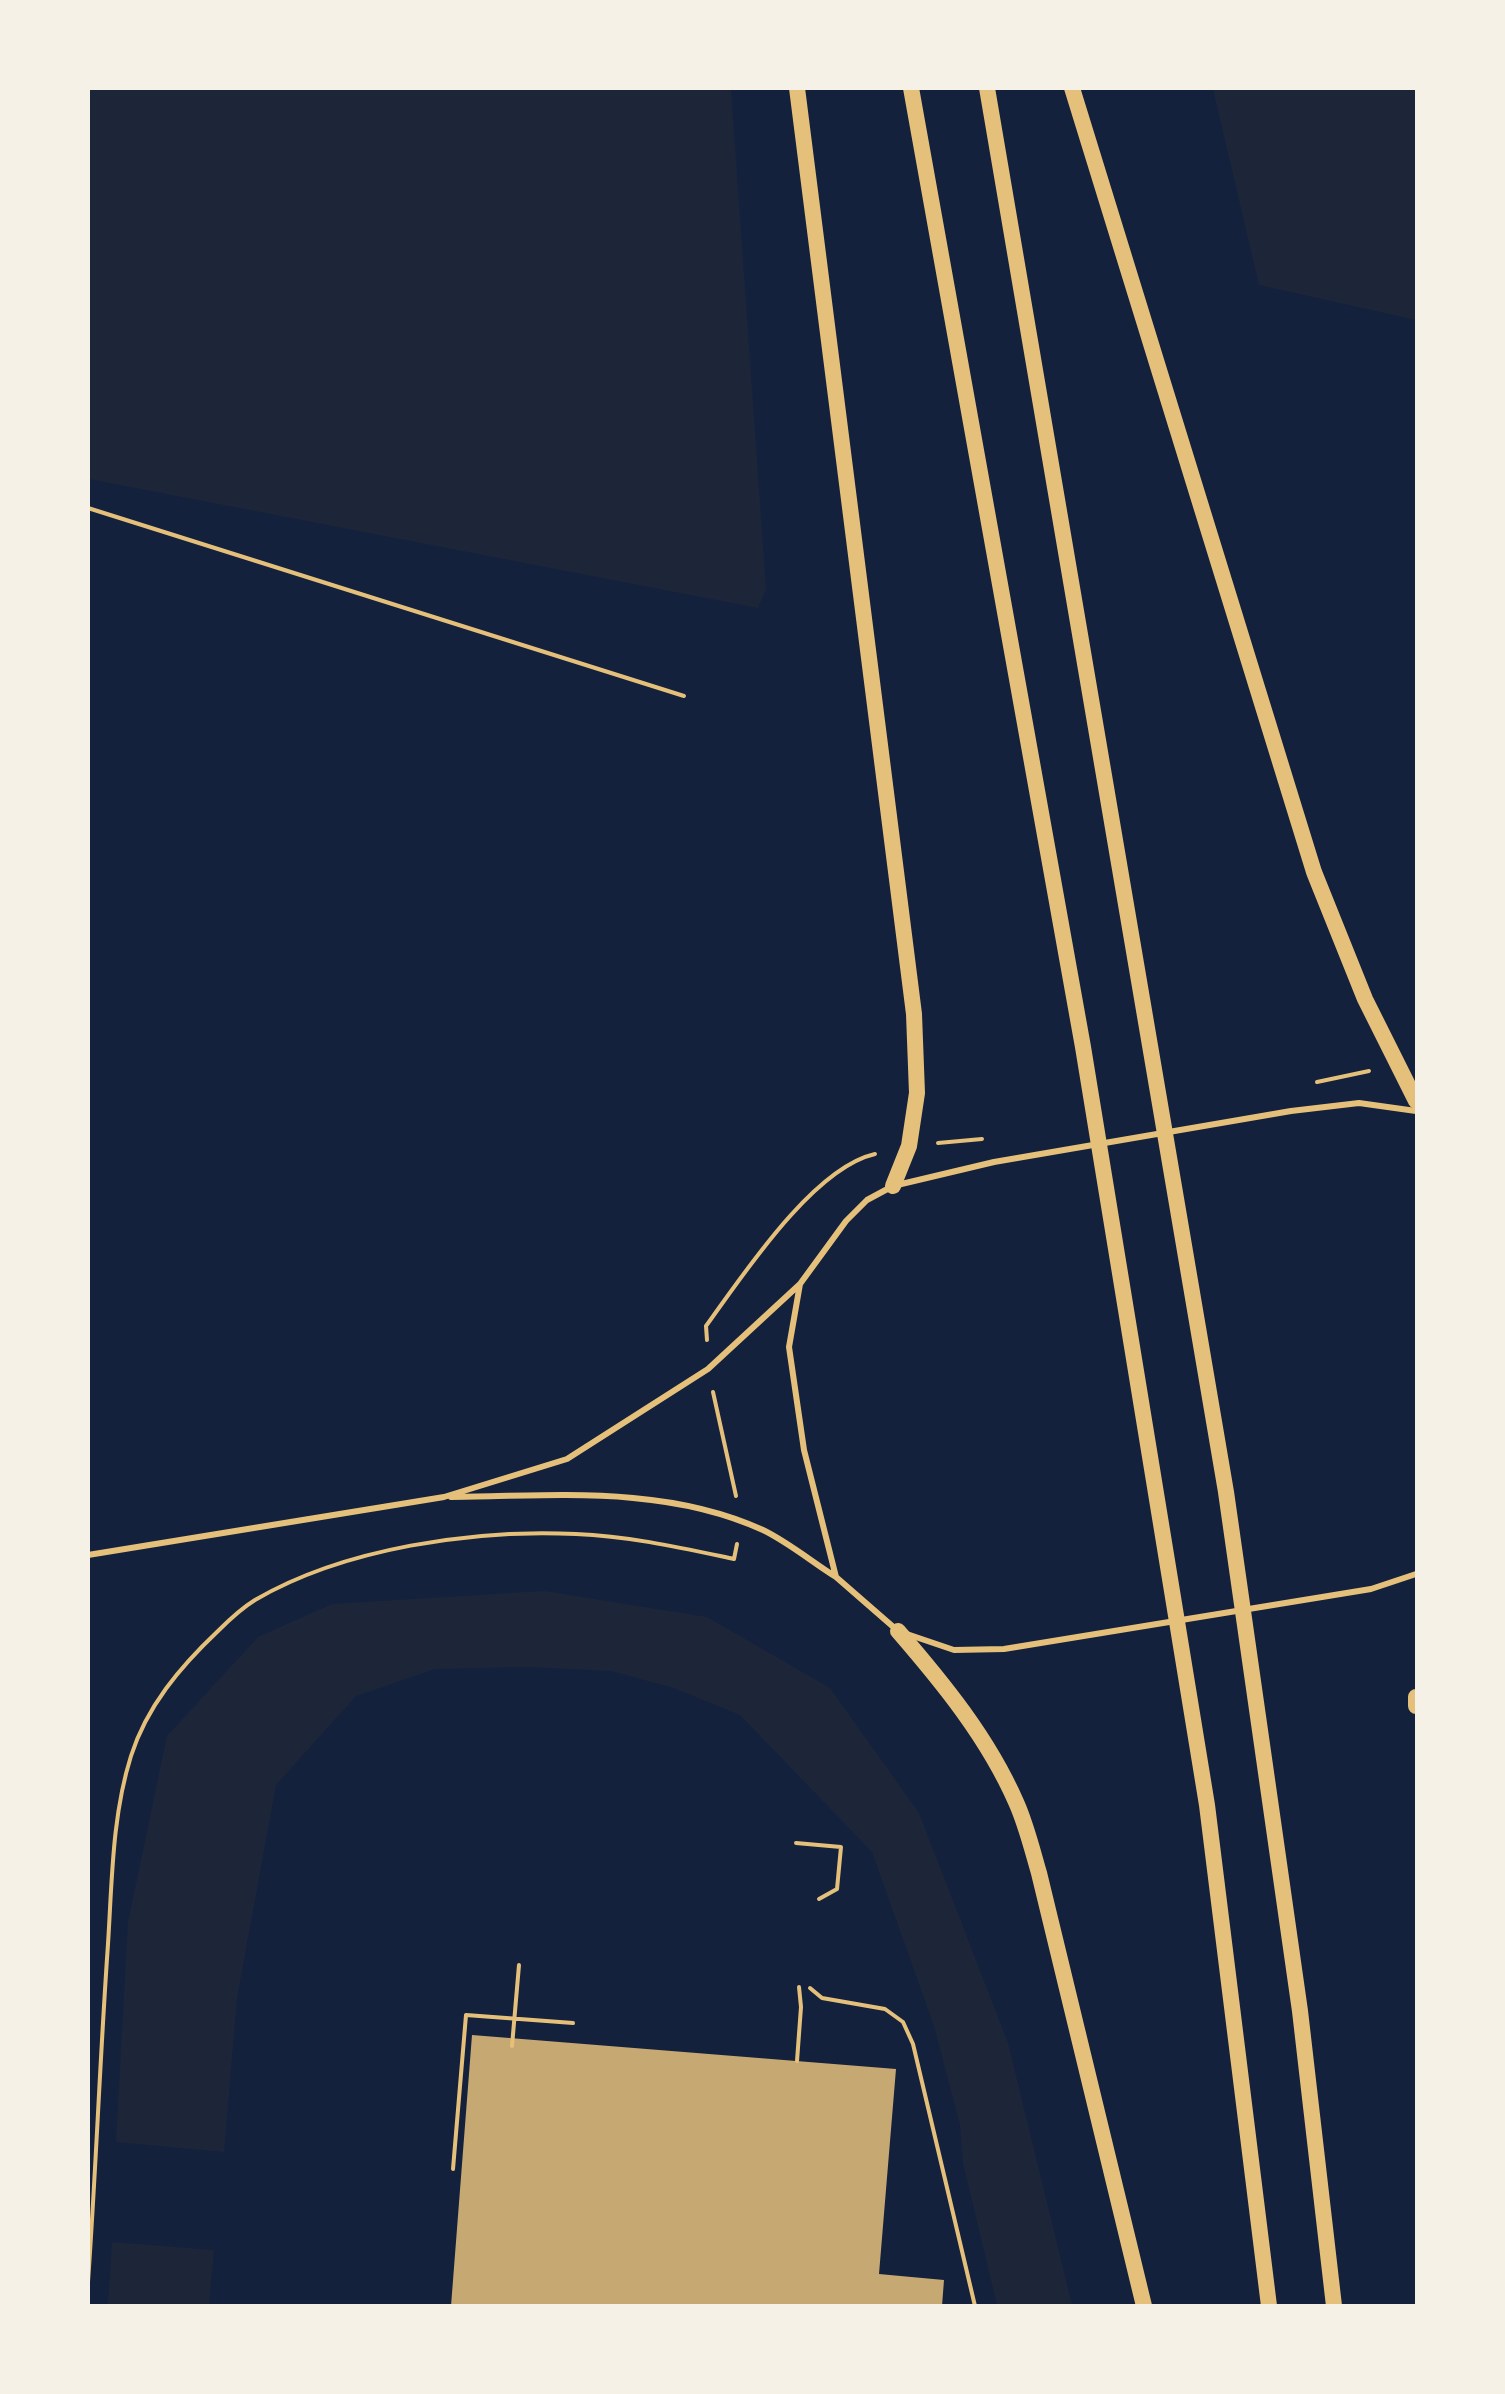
<!DOCTYPE html>
<style>
body{margin:0}
#map{position:relative;width:1505px;height:2394px;overflow:hidden;background:#14213d;font-family:"Crimson Pro",serif}
canvas{display:block}
.frame{position:absolute;inset:0;border:90px solid #f6f1e7;pointer-events:none}
</style>
<div id="map">
<canvas width="1505" height="2394"></canvas>
<div class="frame"></div>
</div>
<script>
const g = document.querySelector('canvas').getContext('2d');
g.lineJoin = 'round';
function paint(path, color) { g.fillStyle = color; g.fill(path, 'evenodd'); }
function strokePath(path, color, width, dash) { g.strokeStyle = color; g.lineWidth = width; g.lineCap = dash ? 'butt' : 'round'; g.setLineDash(dash || []); g.stroke(path); }
const green = new Path2D(`
 M88,89h643l35,500 -8,19 -669,-129z
 M1213,89h203v231l-157,-35z
 M544,1591l163,26 123,71 89,125 89,230 64,262h-75l-34,-142 -3,-38 -26,-99 -62,-174 -132,-137 -66,-27 -63,-17 -82,-4 -94,2 -79,27 -80,89 -39,213 -13,154 -108,-10 12,-220 39,-186 91,-99 74,-33z
 M112,2242l102,8 -5,55h-101z`);
const building = new Path2D(`
 M472,2035l424,34 -17,205 65,6 -2,26h-491z`);
const path = new Path2D(`
 M88,508l596,188
 M1317,1082l52,-11
 M938,1143l44,-4
 M707,1340l-1,-14c37,-51 107,-158 169,-172
 M713,1392l23,104
 M796,1843l45,4 -4,42 -18,10
 M810,1988l12,10 63,11 18,13 10,22 62,262
 M512,2046l7,-81
 M797,2061l4,-54 -2,-20
 M453,2169l13,-154 107,8
 M88,2282c8,-113 12,-225 20,-338 4,-62 4,-128 23,-188 16,-50 49,-89 87,-125 11,-11 24,-23 37,-31 89,-52 219,-71 321,-66 53,2 106,14 158,25l3,-15`);
const minor = new Path2D(`
 M1416,1111l-57,-8 -68,8 -297,51 -101,24 -26,14 -21,21 -46,63 -11,63 15,103 32,127 62,54 56,19 50,-1 367,-60 45,-15
 M451,1497c104,-1 214,-12 312,33 25,12 49,32 73,47
 M88,1555l356,-58 123,-38 141,-90 92,-85`);
const trunk = new Path2D(`
 M797,88l117,926 3,79 -8,53 -16,40
 M911,88l172,959 124,758 62,501
 M987,88l239,1404 74,519 34,295
 M1072,88l242,784 51,127 51,102
 M898,1631c45,52 90,107 118,171 10,22 16,47 23,71l105,433
 M1416,1697v9`);
paint(green, '#1d2539');
paint(building, '#c6a872');
strokePath(path, '#e5c07b', 4);
strokePath(minor, '#e5c07b', 6);
strokePath(trunk, '#e5c07b', 16);
</script>
